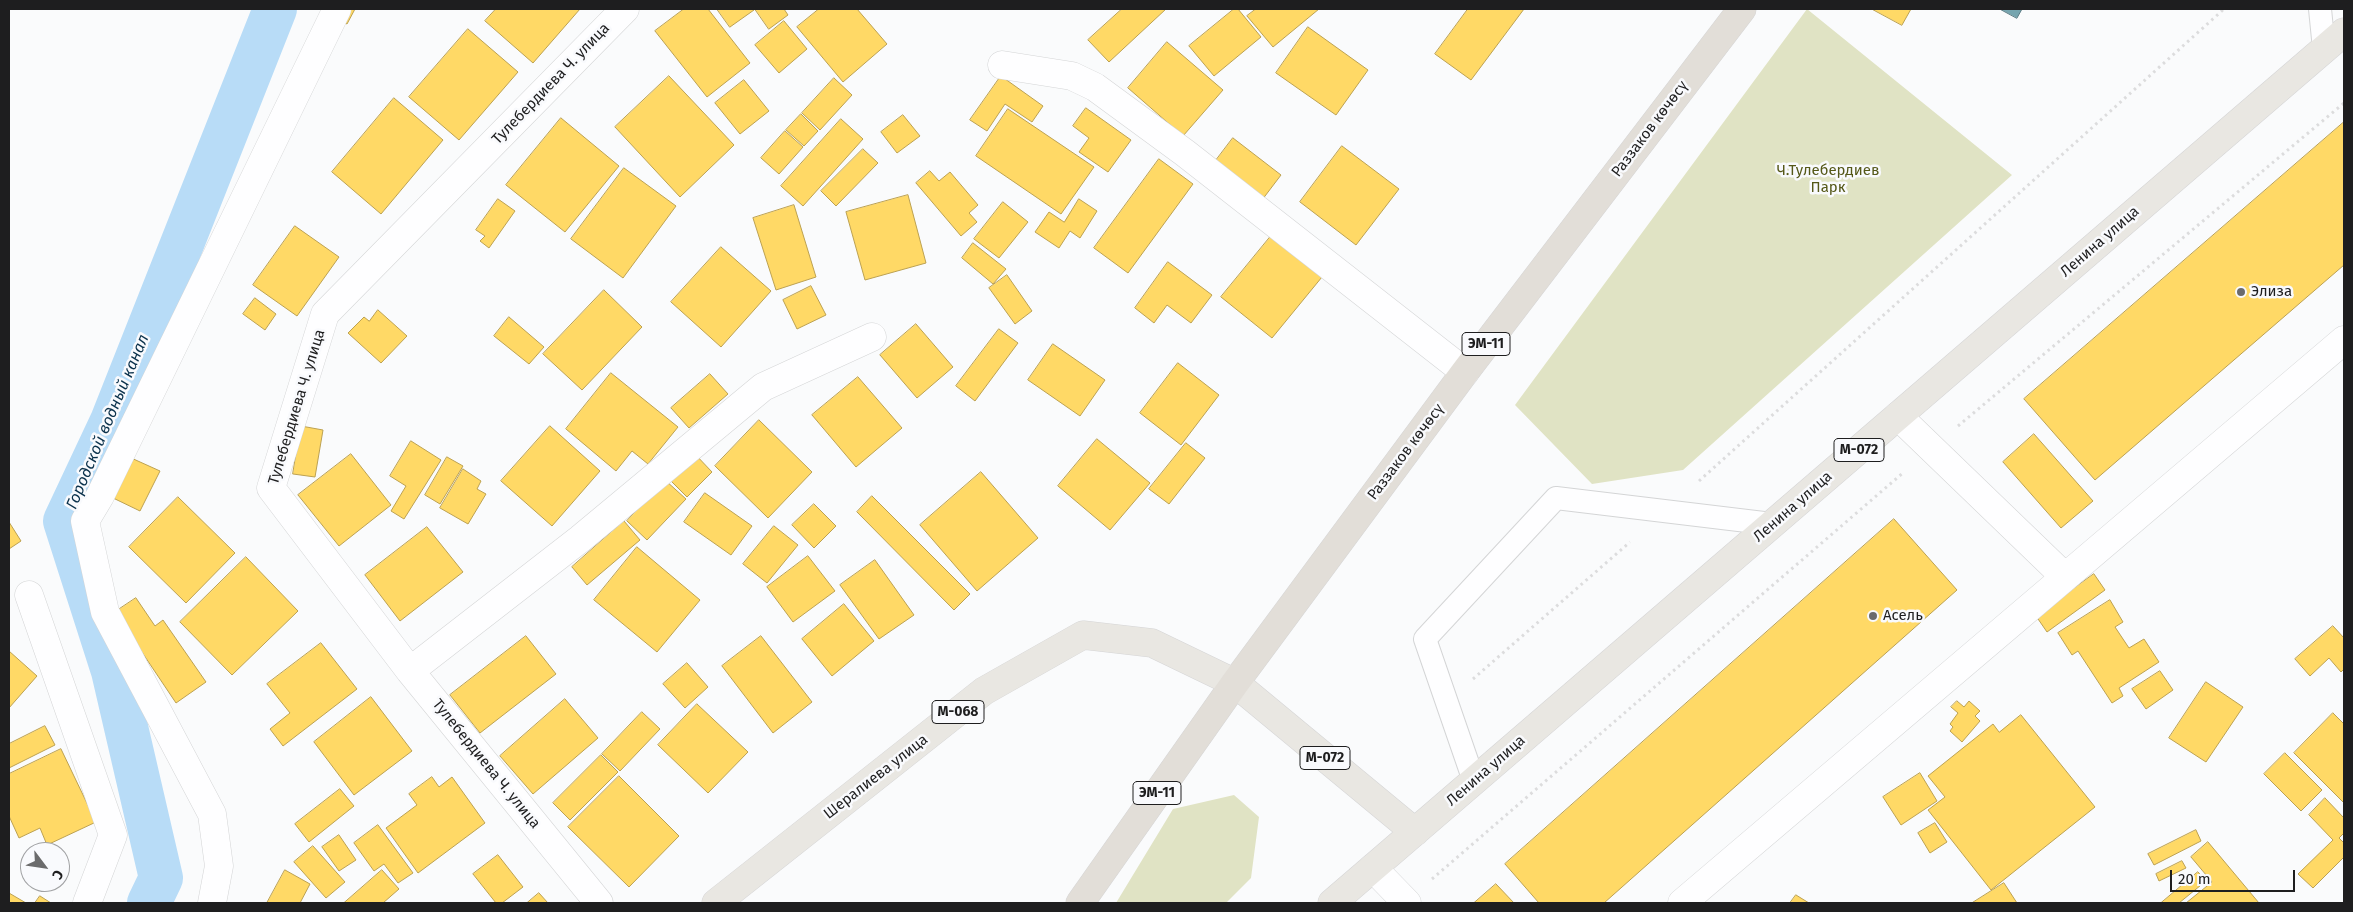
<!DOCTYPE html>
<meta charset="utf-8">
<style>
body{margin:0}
#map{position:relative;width:2353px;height:912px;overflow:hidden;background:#fafbfc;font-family:"Fira Sans",sans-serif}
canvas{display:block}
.frame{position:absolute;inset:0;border:10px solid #1e1e1f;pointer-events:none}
.north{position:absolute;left:20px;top:842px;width:50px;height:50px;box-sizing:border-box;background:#f9fafd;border:1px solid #a1a2a4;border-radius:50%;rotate:121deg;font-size:14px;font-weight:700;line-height:20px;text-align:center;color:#1e1e1f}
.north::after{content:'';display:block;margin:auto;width:18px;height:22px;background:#6b6b6c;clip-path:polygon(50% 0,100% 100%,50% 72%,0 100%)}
.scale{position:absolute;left:2170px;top:870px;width:125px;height:22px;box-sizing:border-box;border:2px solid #1e1e1f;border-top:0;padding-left:6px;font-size:15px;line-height:18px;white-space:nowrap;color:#1e1e1f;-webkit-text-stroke:4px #f9fafd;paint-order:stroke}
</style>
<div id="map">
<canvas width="2353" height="912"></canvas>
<div class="frame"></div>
<div class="north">С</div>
<div class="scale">20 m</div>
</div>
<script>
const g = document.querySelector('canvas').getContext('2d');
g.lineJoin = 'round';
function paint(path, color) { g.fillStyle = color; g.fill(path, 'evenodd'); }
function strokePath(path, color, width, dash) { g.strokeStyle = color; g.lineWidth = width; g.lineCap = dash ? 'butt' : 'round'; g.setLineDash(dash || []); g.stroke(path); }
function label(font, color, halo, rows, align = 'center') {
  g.font = font + ' "Fira Sans",sans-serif'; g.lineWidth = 5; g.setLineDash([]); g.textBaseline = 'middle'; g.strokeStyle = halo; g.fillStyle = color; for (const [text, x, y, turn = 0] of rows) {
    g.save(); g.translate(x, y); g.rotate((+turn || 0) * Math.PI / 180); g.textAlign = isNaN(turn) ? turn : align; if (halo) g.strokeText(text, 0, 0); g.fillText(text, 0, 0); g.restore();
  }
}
const green = new Path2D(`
 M1807,9l205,166 -329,295 -91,14 -77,-79z
 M1234,795l25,22 -8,61 -25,25h-110l57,-94z`);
const homes = new Path2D(`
 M333,9h22l-8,15 -17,-9z
 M496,9h84l-47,54 -48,-42z
 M684,9h24l42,54 -43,34 -52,-66z
 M717,9h36l1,1 -24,17z
 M755,9h29l4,6 -19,14z
 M819,9h38l30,35 -44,38 -46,-55z
 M1122,9h44l-57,53 -21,-22z
 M1234,9h4l23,28 -47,39 -25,-30z
 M1256,9h63l-46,38 -26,-31z
 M1468,9h56l-53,71 -36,-26z
 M1872,9h39l-9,16z
 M784,21l23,28 -28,24 -24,-28z
 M1308,27l60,43 -32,45 -60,-42z
 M468,29l50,43 -59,68 -50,-43z
 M1167,42l56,48 -40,46 -55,-48z
 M669,76l65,69 -54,52 -65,-70z
 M1001,76l42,30 -11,16 -27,-18 -18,27 -17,-11z
 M834,78l18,17 -32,35 -18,-17z
 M744,80l25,31 -29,23 -25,-31z
 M394,98l49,42 -62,74 -49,-42z
 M1086,108l45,32 -23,32 -29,-20 10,-14 -16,-12z
 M1008,109l86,58 -33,47 -85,-58z
 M801,114l17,17 -14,15 -18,-16z
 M903,115l17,21 -23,17 -16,-21z
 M561,118l58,48 -54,66 -59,-47z
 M841,119l22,20 -60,67 -22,-20z
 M2344,122v143l-249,215 -71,-81z
 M785,131l18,16 -24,27 -18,-16z
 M1233,138l48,37 -19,25 -48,-37z
 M1342,146l57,43 -43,56 -56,-43z
 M863,149l15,14 -42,43 -15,-15z
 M1159,159l34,25 -65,89 -34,-25z
 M624,168l52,38 -53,72 -52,-39z
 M930,171l9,10 11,-9 28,33 -9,8 8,9 -16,14 -45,-53z
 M908,195l18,68 -61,17 -19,-68z
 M498,199l17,12 -26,37 -9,-7 5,-5 -9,-6z
 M1079,199l18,12 -17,27 -10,-7 -11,17 -24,-16 14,-20 15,10z
 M1003,202l25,20 -29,36 -25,-19z
 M794,205l22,72 -40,13 -23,-72z
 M295,226l44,31 -42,59 -44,-31z
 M1271,236l51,41 -50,61 -51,-41z
 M973,243l33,26 -13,15 -31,-26z
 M721,247l50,44 -50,56 -50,-45z
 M1168,262l44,33 -21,28 -24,-18 -13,18 -19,-15z
 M1007,275l25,36 -17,13 -26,-36z
 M811,286l15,29 -29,14 -14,-29z
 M604,290l38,37 -60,63 -39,-36z
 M255,298l21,16 -11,16 -22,-16z
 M378,310l29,26 -26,27 -33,-30 16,-16 5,4z
 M509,317l35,30 -15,17 -35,-28z
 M916,324l37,43 -36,31 -37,-43z
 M999,329l19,14 -43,58 -19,-15z
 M1053,344l52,36 -25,36 -52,-36z
 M1178,363l41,32 -38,50 -41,-32z
 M611,373l67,54 -30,37 -16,-13 -16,20 -50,-42z
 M710,374l18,20 -39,34 -18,-20z
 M858,377l44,51 -46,39 -44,-52z
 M759,420l53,52 -44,46 -53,-52z
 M301,426l22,4 -8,47 -22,-3z
 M550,426l50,45 -48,55 -51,-45z
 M2034,434l59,67 -32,27 -58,-66z
 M1097,439l53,44 -40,47 -52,-44z
 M411,441l30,19 -37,59 -13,-8 15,-25 -16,-10z
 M1186,443l19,15 -36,46 -20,-15z
 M694,453l18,19 -25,25 -18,-18z
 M351,454l40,51 -52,41 -41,-51z
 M129,457l31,14 -20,40 -29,-14z
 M447,457l16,9 -23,38 -15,-9z
 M463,469l18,12 -4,8 9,5 -18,30 -28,-16z
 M981,472l57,66 -61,53 -57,-66z
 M665,480l21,19 -39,41 -20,-19z
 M705,493l47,33 -21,29 -47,-33z
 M872,496l98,98 -16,16 -97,-98z
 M178,497l57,56 -49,50 -57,-56z
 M814,504l22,22 -22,22 -22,-23z
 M1894,519l63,71 -353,313h-65l-34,-39z
 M624,521l16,19 -53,45 -15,-18z
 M9,522l12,19 -12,8z
 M774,526l24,19 -31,38 -24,-19z
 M427,527l36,45 -63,49 -35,-46z
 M637,547l63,53 -43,52 -63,-52z
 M808,556l27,35 -42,31 -26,-35z
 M246,557l52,54 -66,64 -52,-53z
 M875,560l39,55 -35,24 -39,-54z
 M2094,574l11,16 -58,42 -11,-16z
 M136,598l19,28 8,-6 43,62 -30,21 -61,-91z
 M2110,600l13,22 -8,5 14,21 15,-9 15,23 -40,26 4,8 -11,7 -34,-52 -6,4 -14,-22z
 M844,604l30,37 -42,35 -30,-37z
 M2333,626l11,12v31l-3,3 -12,-14 -19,18 -15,-17z
 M526,636l30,38 -76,59 -30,-38z
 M761,636l51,66 -39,31 -51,-67z
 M321,643l36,46 -74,57 -13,-17 20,-16 -23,-29z
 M9,651l28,25 -28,32z
 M687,663l21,24 -23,21 -22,-24z
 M2160,671l13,19 -27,19 -14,-20z
 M2206,682l37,25 -37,55 -37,-24z
 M371,697l41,54 -58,44 -40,-53z
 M565,699l33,39 -65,56 -33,-38z
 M1957,701l7,6 5,-6 11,10 -5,5 5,5 -18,21 -12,-11 3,-4 -3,-3 8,-11 -7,-6z
 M697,704l51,48 -40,41 -50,-48z
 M642,712l18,17 -40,42 -18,-17z
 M2333,713l11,11v79l-50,-50z
 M2021,715l74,92 -104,83 -63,-80 17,-13 -17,-21 65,-52 6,8z
 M45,726l10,19 -46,23v-24z
 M61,749l35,73 -49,23 -7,-17 -21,10 -10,-22v-42z
 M2285,753l37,37 -21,21 -37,-37z
 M601,755l17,17 -48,48 -17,-17z
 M1920,773l17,28 -36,24 -18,-28z
 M619,776l60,60 -50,51 -61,-60z
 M432,777l7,10 13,-10 33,46 -67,50 -32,-45 31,-23 -8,-11z
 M340,789l14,17 -45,36 -14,-18z
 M2325,798l19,20v15l-5,5 5,5v14l-31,31 -15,-14 35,-34 -24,-25z
 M1935,823l12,19 -17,11 -12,-20z
 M378,825l35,48 -15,10 -14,-19 -10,7 -20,-28z
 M2196,830l5,11 -47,24 -6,-11z
 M339,835l17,25 -17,11 -17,-24z
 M2208,842l51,61h-73l26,-21 -21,-25z
 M313,846l32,36 -19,16 -32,-36z
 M498,855l25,32 -21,16h-6l-23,-29z
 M2182,861l4,7 -27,13 -3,-7z
 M285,870l25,14 -10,19h-33z
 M382,870l17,19 -16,14h-39z
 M2198,872l8,9 -27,22h-18z
 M2004,883l13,20h-45z
 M1496,884l18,19h-40z
 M9,893l17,10h-17z
 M539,893l9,10h-21z
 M1796,895l13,8h-19z
 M40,896l11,7h-16z`);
const public = new Path2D(`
 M2000,9h22l-5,9z`);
const canal = new Path2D(`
 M149,903l12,-25 -48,-207 -48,-150 47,-100 163,-412`);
const path = new Path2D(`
 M1958,426l386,-323
 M1699,481l525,-472
 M1473,679l157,-137
 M1432,879l472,-407`);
const service = new Path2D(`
 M2320,9l4,40
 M1474,781l-49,-142 131,-141 216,26`);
const minor = new Path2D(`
 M1002,65l70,11 23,11 90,66 280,219
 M1898,416l167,161
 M29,595l84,240 -26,68
 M410,671l170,-132 183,-152 109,-50
 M1373,868l34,35
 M212,903l7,-37 -7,-52 -107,-202 -20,-91 15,-25 237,-487
 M599,903l-189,-232 -139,-183 54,-174 300,-305
 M1682,903l662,-563`);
const primary = new Path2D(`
 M716,903l268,-212 99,-56 69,8 83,40 180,149
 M1332,903l1012,-871`);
const trunk = new Path2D(`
 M1080,903l155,-220 230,-311 277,-363`);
const markers = [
 [2241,292,5,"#6b6b6c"],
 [1873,616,5,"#6b6b6c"]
];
const shields = [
 [1486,344,48],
 [1859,450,50],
 [958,712,52],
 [1325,758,50],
 [1157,793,48]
];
const shieldNames = [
 ["ЭМ-11",1486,344],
 ["М-072",1859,450],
 ["М-068",958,712],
 ["М-072",1325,758],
 ["ЭМ-11",1157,793]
];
const streetNames = [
 ["Тулебердиева Ч. улица",551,84,-46],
 ["Раззаков көчөсү",1650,129,-53],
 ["Ленина улица",2100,242,-41],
 ["Тулебердиева Ч. улица",297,407,-73],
 ["Раззаков көчөсү",1406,452,-53],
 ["Ленина улица",1793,507,-41],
 ["Тулебердиева Ч. улица",486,764,51],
 ["Ленина улица",1486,771,-41],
 ["Шералиева улица",876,777,-38]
];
const parkNames = [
 ["Ч.Тулебердиев",1828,171],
 ["Парк",1828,188]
];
const poiNames = [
 ["Элиза",2251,292],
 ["Асель",1883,616]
];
const waterNames = [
 ["Городской водный канал",108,422,-67]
];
paint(green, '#e0e3c4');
paint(homes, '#ffd966');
strokePath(homes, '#bca151', 1);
paint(public, '#76a5af');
strokePath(public, '#5c7c84', 1);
strokePath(canal, '#b8dcf7', 44);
strokePath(service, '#d4d5d6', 24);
strokePath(minor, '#d4d5d6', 29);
strokePath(primary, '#d5d5d6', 29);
strokePath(trunk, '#d5d5d6', 29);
strokePath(path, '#dcdcdd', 3, [2.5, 4]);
strokePath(service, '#fefeff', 22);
strokePath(minor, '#fefeff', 28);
strokePath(primary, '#e9e7e2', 28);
strokePath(trunk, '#e2ded8', 28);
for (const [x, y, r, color] of markers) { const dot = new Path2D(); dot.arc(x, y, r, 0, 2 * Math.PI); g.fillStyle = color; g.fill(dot); strokePath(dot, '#f9fafd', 2); }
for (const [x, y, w] of shields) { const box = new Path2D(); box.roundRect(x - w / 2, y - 11.5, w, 23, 4); g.fillStyle = '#f9fafd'; g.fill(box); strokePath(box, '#1e1e1f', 1); }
label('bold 14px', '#1e1e1f', null, shieldNames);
label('15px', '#1e1e1f', '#f9fafd', streetNames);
label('15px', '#555818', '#f9fafd', parkNames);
label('15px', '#1e1e1f', '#f9fafd', poiNames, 'left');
label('italic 16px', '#0b324c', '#f9fafd', waterNames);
</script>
